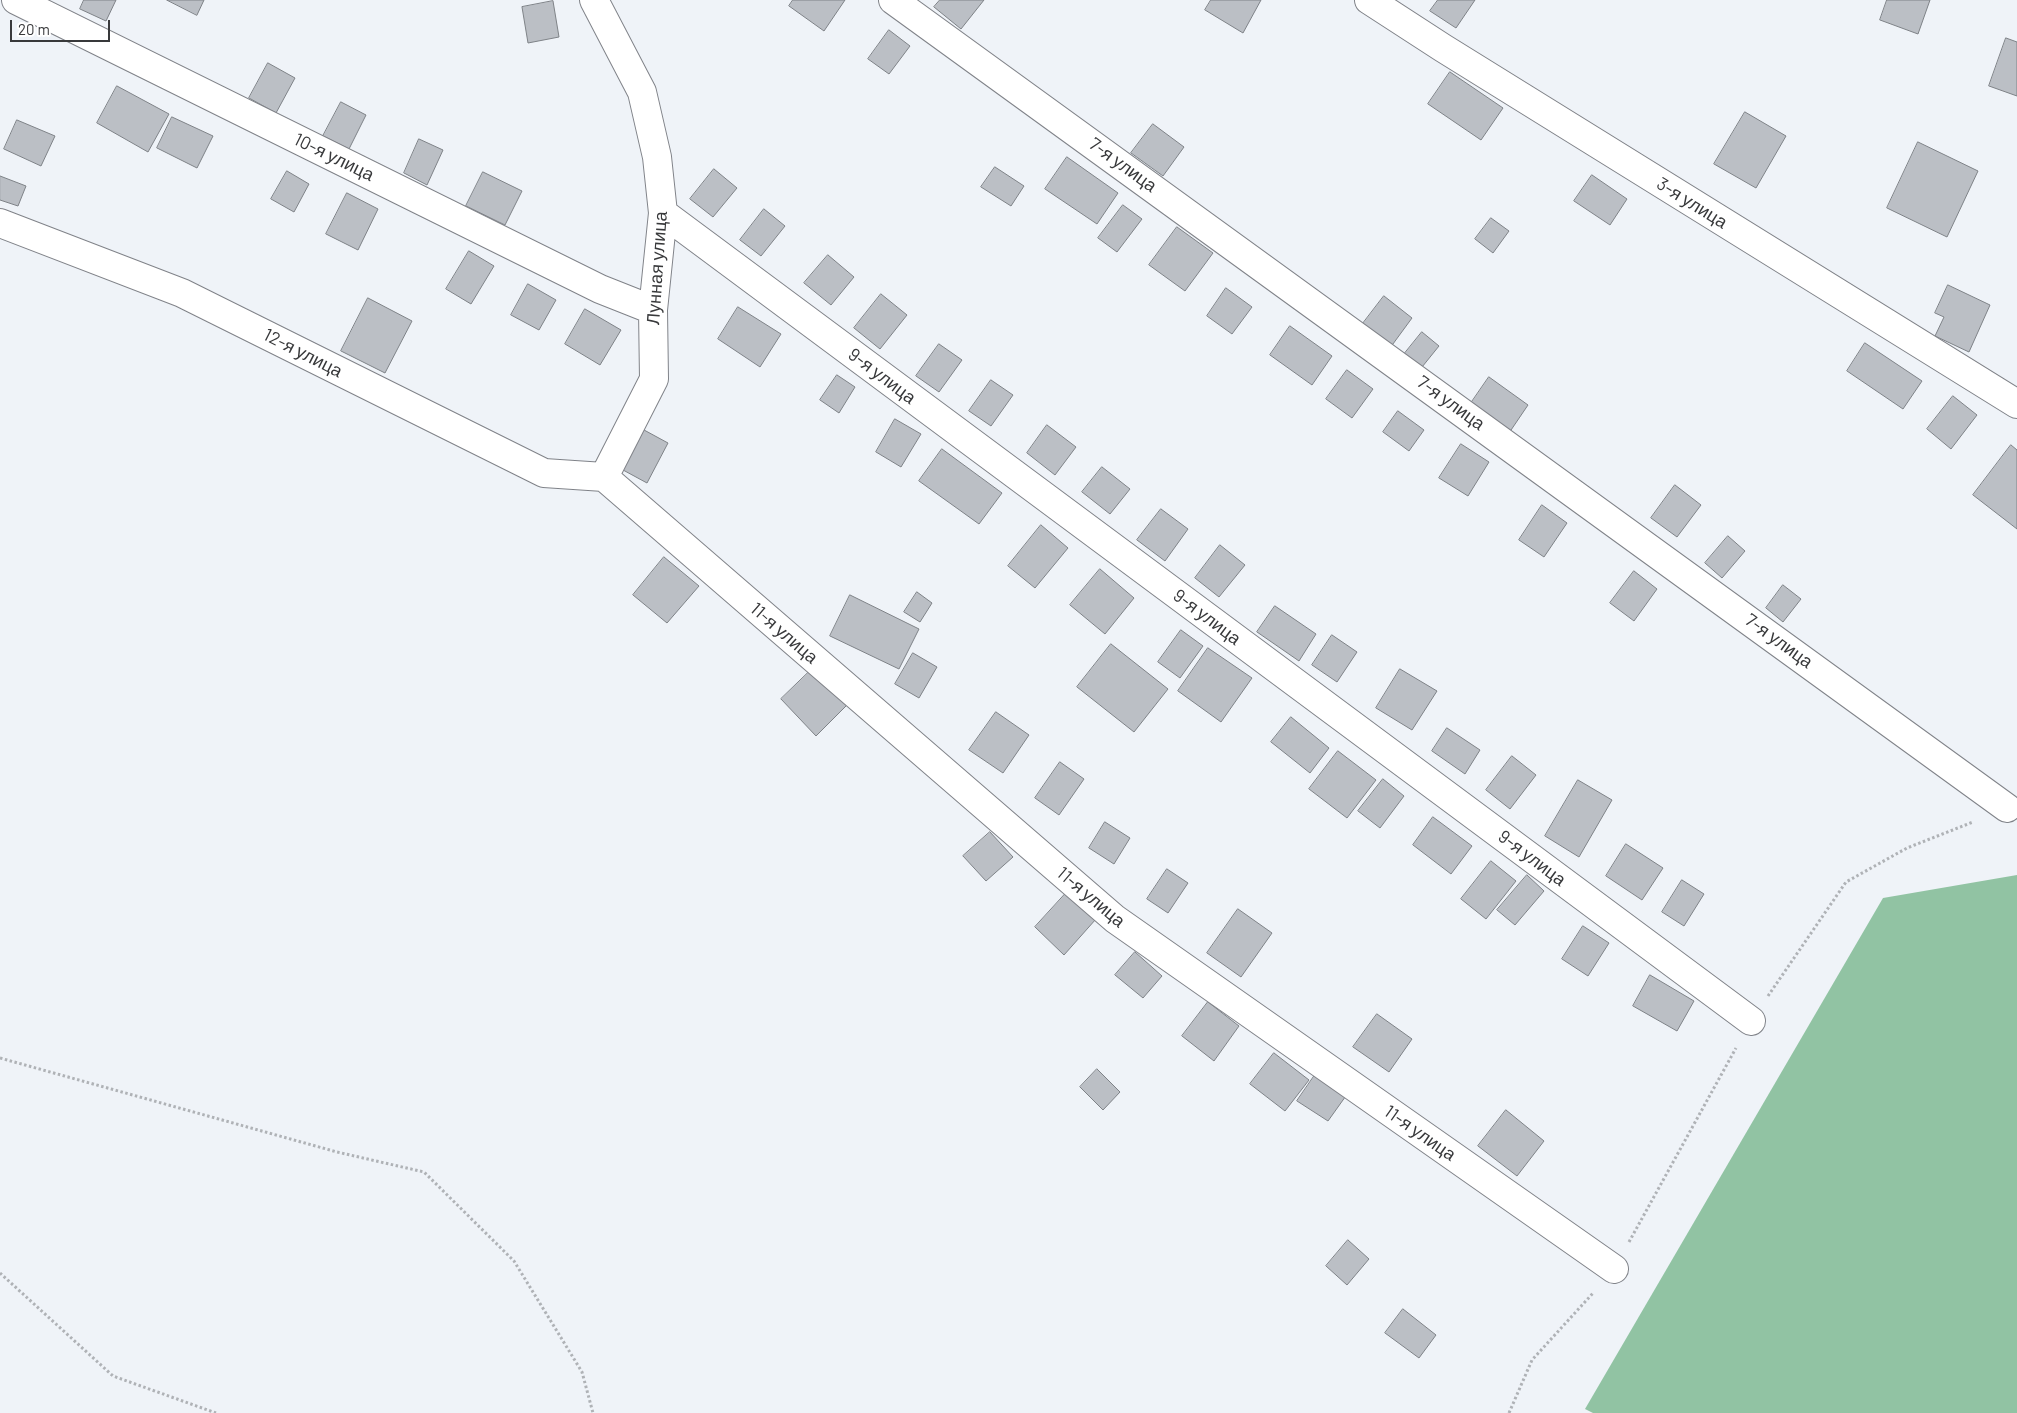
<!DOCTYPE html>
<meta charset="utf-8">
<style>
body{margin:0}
#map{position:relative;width:2017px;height:1413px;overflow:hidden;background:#eff3f8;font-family:Barlow,sans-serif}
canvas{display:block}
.scale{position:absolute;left:10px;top:20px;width:100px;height:22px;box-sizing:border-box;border:2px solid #38393b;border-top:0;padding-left:6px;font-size:15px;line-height:18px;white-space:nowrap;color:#38393b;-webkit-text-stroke:4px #fff;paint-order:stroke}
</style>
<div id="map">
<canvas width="2017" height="1413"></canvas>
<div class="scale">20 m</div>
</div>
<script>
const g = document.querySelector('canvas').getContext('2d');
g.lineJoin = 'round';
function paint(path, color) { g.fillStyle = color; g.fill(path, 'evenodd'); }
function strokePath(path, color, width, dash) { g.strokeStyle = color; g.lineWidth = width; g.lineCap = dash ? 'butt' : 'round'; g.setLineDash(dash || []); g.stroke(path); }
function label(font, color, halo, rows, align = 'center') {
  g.font = font + ' Barlow,sans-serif'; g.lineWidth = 4; g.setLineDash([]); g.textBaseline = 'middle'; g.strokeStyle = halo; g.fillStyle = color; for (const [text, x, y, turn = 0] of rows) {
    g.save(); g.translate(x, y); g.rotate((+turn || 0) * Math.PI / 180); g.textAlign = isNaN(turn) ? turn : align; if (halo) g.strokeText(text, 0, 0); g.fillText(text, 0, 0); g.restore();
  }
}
const forest = new Path2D(`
 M2017,875v538h-424l-8,-4 298,-511z`);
const building = new Path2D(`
 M84,0h32l-10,21 -26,-12z
 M167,0h37l-7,15z
 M793,0h52l-21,31 -35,-25z
 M940,0h44l-23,29 -27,-22z
 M1211,0h50l-18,33 -38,-23z
 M1438,0h37l-19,28 -26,-17z
 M1887,0h43l-12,34 -38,-14z
 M553,1l6,36 -31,6 -6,-36z
 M889,30l21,16 -21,28 -21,-15z
 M2006,38l11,4v54l-28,-10z
 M268,63l27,15 -19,35 -27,-15z
 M1450,72l53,36 -22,32 -53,-36z
 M117,86l52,28 -21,38 -51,-29z
 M341,102l25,13 -17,34 -26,-13z
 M1745,112l41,24 -30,52 -42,-24z
 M172,117l41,19 -16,32 -40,-20z
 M17,120l38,16 -14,30 -37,-17z
 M1153,124l31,23 -21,29 -32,-23z
 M419,139l24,11 -16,35 -23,-12z
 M1918,142l60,29 -31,66 -60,-29z
 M1067,157l51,36 -21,31 -52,-35z
 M995,167l29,19 -13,20 -30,-19z
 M714,169l23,19 -24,29 -23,-18z
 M287,171l22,13 -15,28 -23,-13z
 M483,172l39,19 -17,34 -39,-19z
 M1592,175l35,24 -17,26 -36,-24z
 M0,176l26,10 -8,20 -18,-6z
 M347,193l31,16 -20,41 -32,-16z
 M1123,205l19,14 -25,33 -19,-14z
 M764,209l21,17 -24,30 -21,-16z
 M1491,218l18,13 -16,22 -18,-14z
 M1177,227l36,26 -28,38 -36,-26z
 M469,251l25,15 -23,38 -25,-15z
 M828,255l26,22 -23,28 -27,-22z
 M528,284l28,16 -17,30 -28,-15z
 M1948,285l42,20 -21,47 -34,-16 9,-19 -9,-4z
 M1226,288l26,19 -20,27 -25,-18z
 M881,294l26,21 -27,34 -26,-21z
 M1384,296l28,22 -22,30 -29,-22z
 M368,298l44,23 -27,52 -44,-22z
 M738,307l43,27 -21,33 -42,-28z
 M585,309l36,21 -21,35 -35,-21z
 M1290,326l42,30 -20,29 -42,-30z
 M1422,332l17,14 -21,26 -17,-14z
 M1865,343l57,38 -19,28 -56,-38z
 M939,344l23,16 -23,32 -23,-16z
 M1347,370l26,19 -21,29 -26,-19z
 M837,375l18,12 -16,26 -19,-13z
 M1489,377l39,28 -19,28 -40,-27z
 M991,380l22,15 -22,31 -22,-15z
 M1953,396l24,19 -26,34 -24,-20z
 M1398,411l26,19 -15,21 -26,-19z
 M895,419l26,15 -20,33 -25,-15z
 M633,424l35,19 -21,40 -35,-19z
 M1047,425l29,22 -21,28 -28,-22z
 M1461,444l28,18 -21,34 -29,-18z
 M2011,445l6,5v79l-44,-34z
 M942,449l60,44 -23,31 -60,-43z
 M1102,467l28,22 -20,25 -28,-22z
 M1675,485l26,20 -24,32 -26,-19z
 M1542,505l25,18 -23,34 -25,-17z
 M1161,509l27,20 -23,32 -28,-21z
 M1041,525l27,23 -33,40 -27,-22z
 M1728,536l17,15 -23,27 -17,-15z
 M1220,545l25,20 -26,32 -24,-19z
 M664,557l35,29 -32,37 -34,-28z
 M1100,569l34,29 -29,36 -35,-29z
 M1634,571l23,18 -23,32 -24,-18z
 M1783,585l18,14 -18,23 -17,-14z
 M917,592l15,11 -12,19 -16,-10z
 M850,595l69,34 -20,40 -69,-33z
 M1275,606l41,28 -17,27 -42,-29z
 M1181,630l22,16 -23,32 -22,-16z
 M1332,635l25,17 -20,30 -25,-17z
 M1111,644l57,45 -34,43 -57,-45z
 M1208,648l44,30 -31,44 -43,-31z
 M913,653l24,14 -18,31 -24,-14z
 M812,669l35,36 -31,31 -35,-37z
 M1400,669l37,22 -25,39 -36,-22z
 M996,712l33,23 -26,38 -34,-23z
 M1291,717l38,31 -19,25 -39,-31z
 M1447,728l33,22 -15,24 -33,-23z
 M1338,751l38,29 -29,38 -38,-29z
 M1512,756l24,19 -26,34 -24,-19z
 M1060,762l24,17 -25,36 -24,-17z
 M1383,779l21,17 -24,32 -22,-17z
 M1578,780l34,20 -33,57 -34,-21z
 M1433,817l39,29 -21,28 -38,-29z
 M1105,822l25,16 -16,26 -25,-16z
 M990,832l23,25 -27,24 -23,-25z
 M1626,844l37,24 -21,32 -36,-24z
 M1491,861l25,20 -30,38 -25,-20z
 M1167,869l21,14 -20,30 -21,-14z
 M1527,875l17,16 -29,34 -18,-15z
 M1682,880l22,14 -20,32 -22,-14z
 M1067,892l29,27 -32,36 -29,-28z
 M1238,909l34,24 -31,44 -34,-24z
 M1583,926l26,17 -21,33 -26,-17z
 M1135,952l27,24 -19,22 -28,-23z
 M1650,975l44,26 -17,30 -44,-25z
 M1208,1002l31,24 -25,35 -32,-25z
 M1377,1014l35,25 -23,33 -36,-25z
 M1274,1053l35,27 -24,31 -35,-27z
 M1097,1069l23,23 -17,18 -23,-23z
 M1317,1072l31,21 -20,28 -31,-20z
 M1506,1110l38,31 -27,35 -39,-30z
 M1348,1240l21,19 -22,26 -21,-19z
 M1403,1309l33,26 -17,23 -34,-25z`);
const path = new Path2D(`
 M1768,996l78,-114 61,-34 66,-26
 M0,1058l337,94 87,20 90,89 68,111 11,41
 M1629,1242l107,-194
 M0,1273l113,103 103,37
 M1509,1413l23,-53 62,-68`);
const street = new Path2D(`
 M16,0l584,289 53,21
 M594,0l48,92 15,65 6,56 -10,97 1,69 -50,98
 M893,0l1114,808
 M1369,0l74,48 574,356
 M663,213l1088,808
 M0,223l182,70 362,180 60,4
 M604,477l511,442 499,350`);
const streetNames = [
 ["10-я улица",334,157,26],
 ["7-я улица",1123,165,36],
 ["3-я улица",1692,203,32],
 ["Лунная улица",657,268,-86],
 ["12-я улица",303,353,27],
 ["9-я улица",882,376,37],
 ["7-я улица",1451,403,36],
 ["9-я улица",1207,617,37],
 ["11-я улица",784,633,41],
 ["7-я улица",1779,641,36],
 ["9-я улица",1532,858,37],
 ["11-я улица",1091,897,40],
 ["11-я улица",1420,1133,35]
];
paint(forest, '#91c3a3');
paint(building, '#bbbfc5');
strokePath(building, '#7e8287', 1);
strokePath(street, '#808389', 30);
strokePath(path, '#afb2b6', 3, [2.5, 2.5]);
strokePath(street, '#fff', 28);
label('18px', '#38393b', '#fff', streetNames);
</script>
